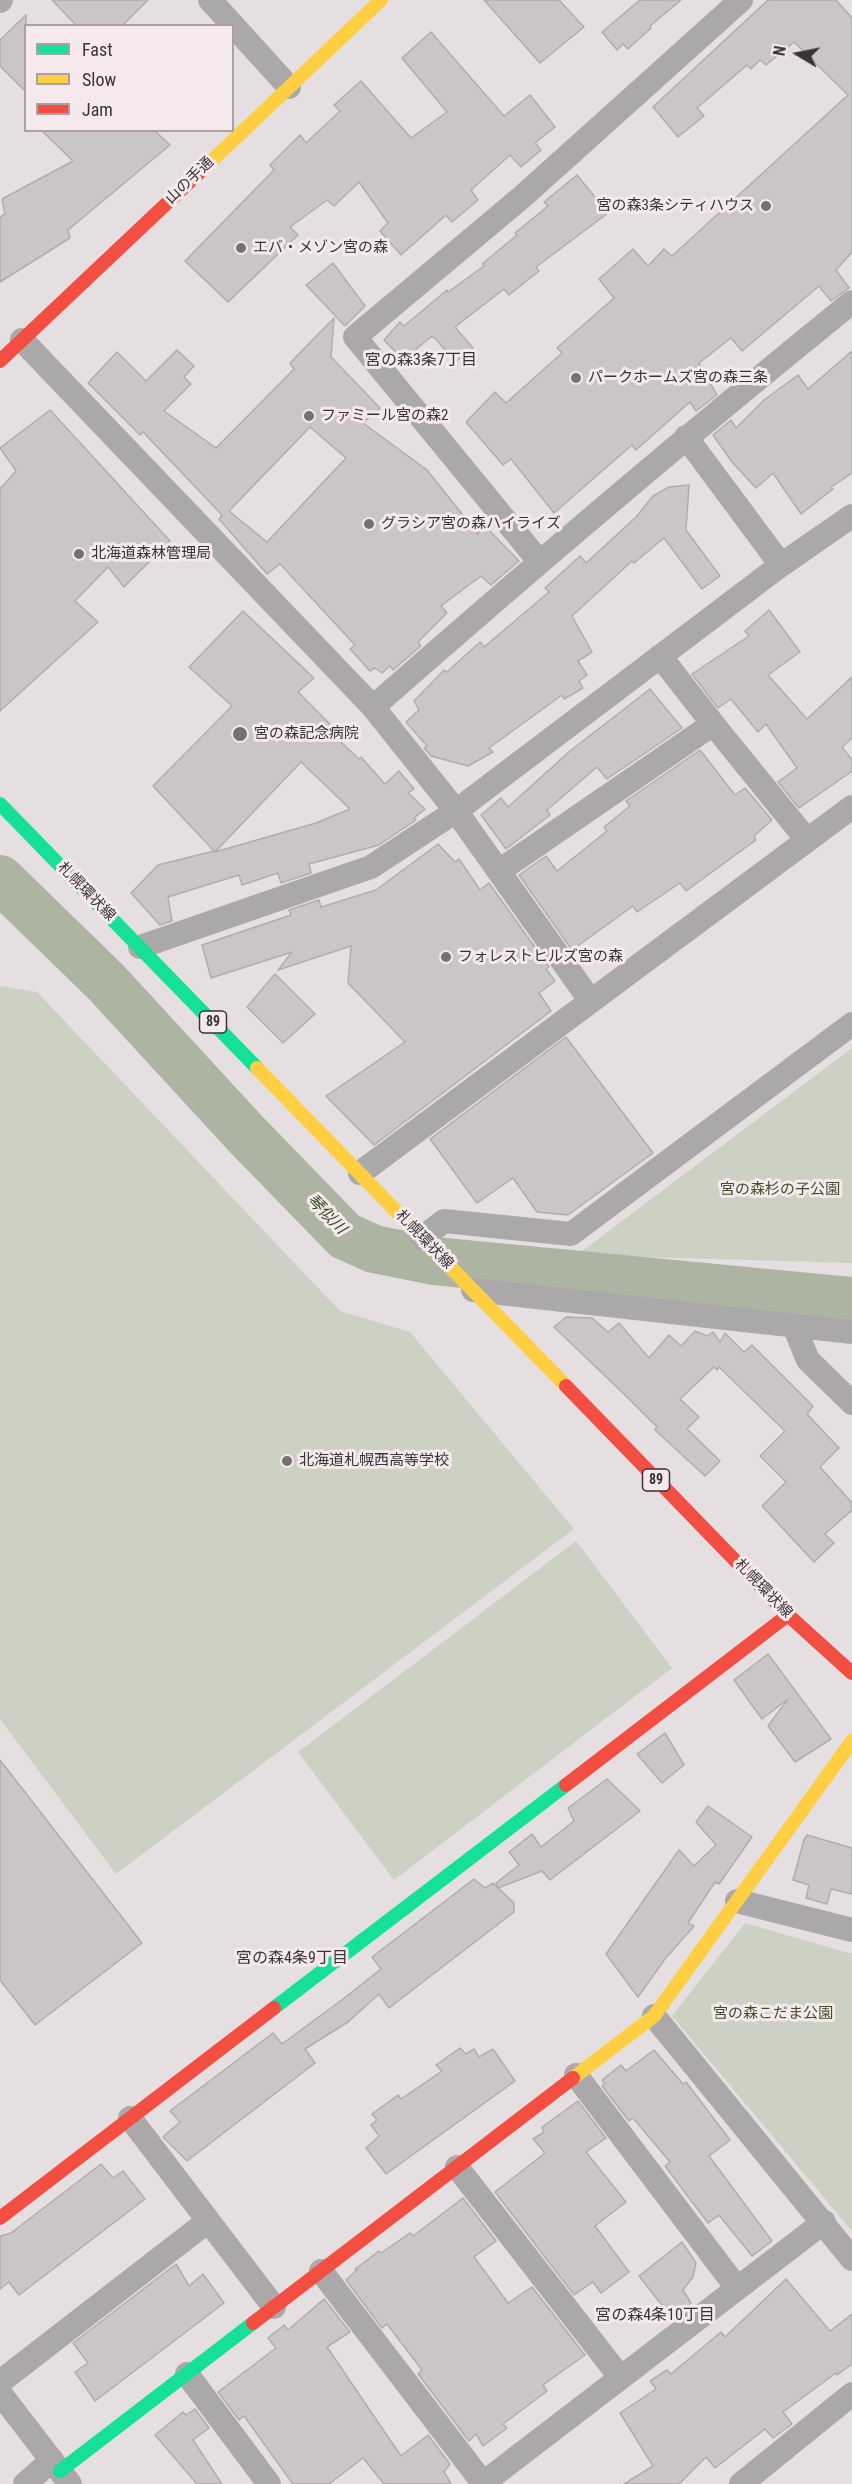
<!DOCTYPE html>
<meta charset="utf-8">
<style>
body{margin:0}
#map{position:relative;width:852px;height:2484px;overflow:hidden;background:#e5dfe1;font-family:"Roboto Condensed",sans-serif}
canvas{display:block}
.legend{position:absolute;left:24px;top:24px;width:210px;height:108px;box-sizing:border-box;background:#f5e9ed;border:2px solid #aaa1a4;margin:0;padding:8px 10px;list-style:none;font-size:18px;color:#393436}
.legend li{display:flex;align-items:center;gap:12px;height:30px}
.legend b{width:30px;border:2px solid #aaa1a4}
.north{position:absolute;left:768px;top:24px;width:60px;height:60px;-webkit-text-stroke:4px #f5e9ed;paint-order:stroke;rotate:280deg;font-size:16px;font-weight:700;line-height:24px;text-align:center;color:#393436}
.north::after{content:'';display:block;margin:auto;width:21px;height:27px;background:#393436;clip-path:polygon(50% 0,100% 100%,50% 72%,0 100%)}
</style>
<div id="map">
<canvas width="852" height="2484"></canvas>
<ul class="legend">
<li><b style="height:8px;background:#16e098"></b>Fast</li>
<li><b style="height:8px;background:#ffcf43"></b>Slow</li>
<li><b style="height:8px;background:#f24e42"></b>Jam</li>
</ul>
<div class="north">N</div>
</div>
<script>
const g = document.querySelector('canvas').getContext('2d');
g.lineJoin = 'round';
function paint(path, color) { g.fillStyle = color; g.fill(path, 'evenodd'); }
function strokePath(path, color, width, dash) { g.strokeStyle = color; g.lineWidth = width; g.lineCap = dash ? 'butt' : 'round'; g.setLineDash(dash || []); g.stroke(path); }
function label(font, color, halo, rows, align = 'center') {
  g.font = font + ' "Roboto Condensed","Noto Sans JP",sans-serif'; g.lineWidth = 6; g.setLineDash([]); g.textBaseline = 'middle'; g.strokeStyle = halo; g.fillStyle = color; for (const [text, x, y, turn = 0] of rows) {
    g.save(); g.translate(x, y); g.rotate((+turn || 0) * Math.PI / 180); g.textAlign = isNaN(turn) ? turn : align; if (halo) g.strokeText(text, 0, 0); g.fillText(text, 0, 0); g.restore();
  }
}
const green = new Path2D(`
 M0,986l37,6 303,319 70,21 164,197 -458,345 -116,-155z
 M852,1048v215l-275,-8z
 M576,1541l96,127 -278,212 -96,-128z
 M745,1923l107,31v277l-180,-215z`);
const river = new Path2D(`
 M0,879l106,103 138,150 101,104 29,13 60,12 418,40`);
const building = new Path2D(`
 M52,0h96l-26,26h-45z
 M484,0h75l25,27 -44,36z
 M640,0h41l-31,26 1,2 -23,21 -5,-5 -6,6 -15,-18z
 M768,0h68l16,18v234l-16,18 13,18 -18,13 -12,-15 -77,65 -11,-13 -32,25 18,32 -21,16 -6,-9 -54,48 -4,-5 -78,68 -43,-54 -8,6 -37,-43 29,-30 11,11 56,-50 -5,-5 57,-50 -15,-19 34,-30 15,17 16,-17 8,7 176,-161 -54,-53 -28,23 -6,-5 -9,9 -4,-4 -50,43 7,8 -26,21 -25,-30z
 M26,15v77l-26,-26v-26z
 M431,32l73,84 26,-21 25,32 -20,16 6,7 -20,17 -11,-12 -39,35 7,10 -26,22 -6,-7 -45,40 -21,-24 8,-8 -29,-41 -25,24 -7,-6 -37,27 8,8 -70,67 -43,-41 89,-91 -4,-5 30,-30 6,8 34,-32 -6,-6 27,-24 50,57 36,-26 -45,-54z
 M41,130h113l16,15 -102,85 2,8 -70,44v-65l5,-3 -3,-15 71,-38z
 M577,175l31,38 -72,54 3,4 -30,24 -5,-6 -49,38 18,21 -18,14 -20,-24 -4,-1 -28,23 -19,-20 16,-18 4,4 43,-36 1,2 36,-26 -2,-2 35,-29 -2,-2 33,-27 -4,-4z
 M333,263l32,43 -20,20 -39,-41z
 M334,318l-3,39 49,51 -17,15 64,47 51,64 7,-8 34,35 -28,24 -10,-9 -40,30 6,7 -29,29 3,4 -28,24 -3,-4 -8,7 -7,-5 -5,3 -20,-22 5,-4 -75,-81 -13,10 -48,-55 3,-4 -79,-83 -3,3 -52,-52 29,-31 29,29 31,-31 17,16 -10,11 7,7 -27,27 52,37 78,-79 -4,-6zM310,427l36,31 -79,84 -38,-31z
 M852,351v122l-21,14 2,2 -32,25 -28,-41 -17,15 -24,-26 -19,-27 18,-15 5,8 28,-28 34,-25 10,14z
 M50,410l120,131 -46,46 -16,-20 -33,34 23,21 -98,89v-222l16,-18 -16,-23z
 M689,485l-3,45 34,46 -18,13 -38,-51 -30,25 -2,-2 -60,55 20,36 -14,9 9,14 -8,6 4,7 -19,11 -2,-4 -73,53 4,4 -25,14 -37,-10 -7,-8 3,-2 -21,-24 13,-12 -5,-9 30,-31 3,2 33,-30 4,5 65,-55 -4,-4 35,-32 6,7 50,-46 17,-21 16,-9z
 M769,610l31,42 -32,23 39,44 45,-42v61l-10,9 10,13v11l-53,37 -21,-26 19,-14 -31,-44 -8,8 -27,-33 -13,9 -26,-34 57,-38 -4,-5z
 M243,611l71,67 -16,14 34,34 -4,4 31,29 2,-2 24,27 14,-13 15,18 -6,4 17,16 -11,9 2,2 -37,25 -70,19 2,9 -30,10 -3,-10 -36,12 -3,-10 -71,22 4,24 -12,4 -29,-32 27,-28 56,-14 -61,-65 79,-80 -43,-39zM301,762l49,47 -34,14 -101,29z
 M650,689l32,39 -75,51 -10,-12 -50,43 3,5 -44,34 -25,-34 20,-17 7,9 62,-56z
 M700,750l35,45 10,-7 27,32 -18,16 2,4 -70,51 -6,-8 -43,29 -4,-6 -61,44 -53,-75 27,-19 11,15 50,-40 -3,-4 26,-21 -4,-5z
 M438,844l17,18 4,-3 21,31 9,-7 60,84 -3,2 9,12 -16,12 12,18 -177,134 -48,-49 79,-54 -57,-59 3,-37 -73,24 14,-18 -81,26 -9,-33 89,-30 -2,-5 30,-10 2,7 55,-17z
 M275,974l40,40 -32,29 -36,-36z
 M566,1037l87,116 -85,62 -31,-3 -24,-34 -36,25 -47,-64z
 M566,1317l26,1 16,14 11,-9 30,35 20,-23 12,11 14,-15 12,5 6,-4 7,10 5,-9 19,19 8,-7 61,61 -6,8 32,34 -19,19 32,36v7l-27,24 9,9 -20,19 -52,-56 24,-24 -26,-26 25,-25 -66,-64 -2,3 -3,-3 -34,32 19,18 -12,12 33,32 -15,15 -50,-46 2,-3 -33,-33 -70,-67z
 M768,1654l63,85 -36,23 -27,-36 20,-27 -26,20 -28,-39z
 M665,1733l19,32 -22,18 -25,-29z
 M0,1760l142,183 -107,82 -35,-45z
 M607,1779l33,32 -90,69 -8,-9 -44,17 -2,-5 23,-18 -10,-13 23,-18 9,13 33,-26 -6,-13z
 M708,1806l44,31 -33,47 -4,-2 -27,41 6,3 -29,33 -27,38 -32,-43 73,-104 15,16 22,-21 -20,-23z
 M807,1835l45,13v46l-21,-5 -4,15 -21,-6 3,-13 -16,-5 11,-40z
 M474,1879l11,9 8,-5 21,20v9l-125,96 -10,-14 -31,28 -43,27 10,14 -128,98 -24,-24 17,-15 -10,-11 103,-78 9,11 61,-45 38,-30 -9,-12z
 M460,2048l6,6 8,-5 5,8 14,-8 22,32 -129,93 -20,-26 13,-12 -8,-11 6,-5 -5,-6 26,-19 3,4 41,-28 -6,-6z
 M654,2050l29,34 3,-2 44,58 -21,16 63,85 -20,15 -33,-41 -11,8 -43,-57 5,-4 -37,-44 -4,3 -27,-35 3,-2 -3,-4 19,-15 5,6z
 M578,2101l28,37 -20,14 40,50 -31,24 34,46 -28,21 -8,-11 -19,13 -79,-103 50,-39 -12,-14 11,-7 -2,-5z
 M101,2164l12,14 10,-7 22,28 -126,96 -10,-13 -9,7v-53l11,-3z
 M463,2198l33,43 -22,16 34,46 24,-16 53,68 -42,30 4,6 -44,33 4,4 -24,18 -7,-12 -7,7 -51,-67 4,-4 -35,-46 -5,4 -36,-48 11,-10 -2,-1 24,-18 2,2 29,-20 3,3z
 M682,2242l14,21 -3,14 -10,13 8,13 -19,15 -33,-42z
 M176,2264l13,22 14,-12 21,29 -129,98 -20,-29 13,-9 -15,-20z
 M786,2279l44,52 22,-17v50l-15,11 -1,-2 -53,39 9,12 -19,14 -8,-9 -50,39 -9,-11 -27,27h-55l29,-18 -33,-53 36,-24 -6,-8 17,-11 4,4 50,-42 4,5z
 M324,2299l26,33 -23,15 74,109 27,-21 22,29 -6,8 7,12h-67l-21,-26 -34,26h-36l-49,-68 -5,4 -21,-28 58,-44 -8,-10 16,-13 4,5z
 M195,2409l14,19 -16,12 29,44h-25l-42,-49 28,-23 3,3z`);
const street = new Path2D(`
 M210,0l79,87
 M0,1l1,-1
 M22,340l351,367 83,104 134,189
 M686,437l95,128
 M539,561l-184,-224 167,-140 219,-197
 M660,656l53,68
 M373,707c157,-138 316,-273 479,-405
 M499,871l214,-147 94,116
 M140,947l231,-80 85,-56 325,-246 71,-49
 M360,1173l492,-366
 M422,1238l22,-17 127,13 281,-210
 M473,1290l379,42
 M794,1326l14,34 44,43
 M737,1901l115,29
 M654,2016l198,243
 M576,2075l161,213
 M130,2118l144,189
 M457,2167l163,210
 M321,2271l162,212
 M187,2374l82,110
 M0,2382l208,-161
 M0,2393l70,91
 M25,2484l27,-24
 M482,2484l342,-262
 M741,2484l111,-90`);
const fast = new Path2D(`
 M0,804l257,264
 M274,2008l292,-223
 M60,2471l193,-148`);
const slow = new Path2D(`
 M201,171l180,-171
 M257,1068l309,318
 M573,2078l81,-62 198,-275`);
const jam = new Path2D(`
 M0,361l201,-190
 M566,1386l222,229 64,58
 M566,1785l222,-170
 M0,2218l274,-210
 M253,2323l320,-245`);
const markers = [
 [766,206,6,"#757072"],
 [241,248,6,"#757072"],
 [576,378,6,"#757072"],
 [309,416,6,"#757072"],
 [369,524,6,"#757072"],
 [79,554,6,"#757072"],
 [240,734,8,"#757072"],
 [446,957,6,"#757072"],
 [287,1461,6,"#757072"]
];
const shields = [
 [213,1022,27],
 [656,1480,27]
];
const shieldNames = [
 ["89",213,1022],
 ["89",656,1480]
];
const streetNames = [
 ["山の手通",190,181,-44],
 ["札幌環状線",86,892,46],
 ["札幌環状線",424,1240,46],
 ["札幌環状線",763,1589,46]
];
const poiNames = [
 ["宮の森3条シティハウス",754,206,"right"],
 ["エバ・メゾン宮の森",253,248],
 ["パークホームズ宮の森三条",588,378],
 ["ファミール宮の森2",321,416],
 ["グラシア宮の森ハイライズ",381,524],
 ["北海道森林管理局",91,554],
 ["宮の森記念病院",254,734],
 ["フォレストヒルズ宮の森",458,957],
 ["北海道札幌西高等学校",299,1461]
];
const parkNames = [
 ["宮の森杉の子公園",780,1190],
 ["宮の森こだま公園",773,2014]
];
const neighbourhoodNames = [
 ["宮の森3条7丁目",421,361],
 ["宮の森4条9丁目",292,1959],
 ["宮の森4条10丁目",655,2316]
];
const waterNames = [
 ["琴似川",326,1215,45]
];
paint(green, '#ccd1c3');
strokePath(river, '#adb5a2', 48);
paint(building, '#cac5c6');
strokePath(building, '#b1acae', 1.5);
strokePath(street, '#aba8aa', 24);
strokePath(fast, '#16e098', 14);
strokePath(slow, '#ffcf43', 14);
strokePath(jam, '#f24e42', 14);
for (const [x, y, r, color] of markers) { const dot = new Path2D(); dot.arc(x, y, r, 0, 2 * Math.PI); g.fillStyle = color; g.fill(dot); strokePath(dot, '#f5e9ed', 2); }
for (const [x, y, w] of shields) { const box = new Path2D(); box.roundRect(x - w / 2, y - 11, w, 22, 4.5); g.fillStyle = '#f5e9ed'; g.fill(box); strokePath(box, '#393436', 1.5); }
label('bold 14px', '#393436', null, shieldNames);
label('15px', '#393436', '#f5e9ed', streetNames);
label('15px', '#393436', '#f5e9ed', poiNames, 'left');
label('15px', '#3c5024', '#f5e9ed', parkNames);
label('16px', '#393436', '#f5e9ed', neighbourhoodNames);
label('italic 16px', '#394d21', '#f5e9ed', waterNames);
</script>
